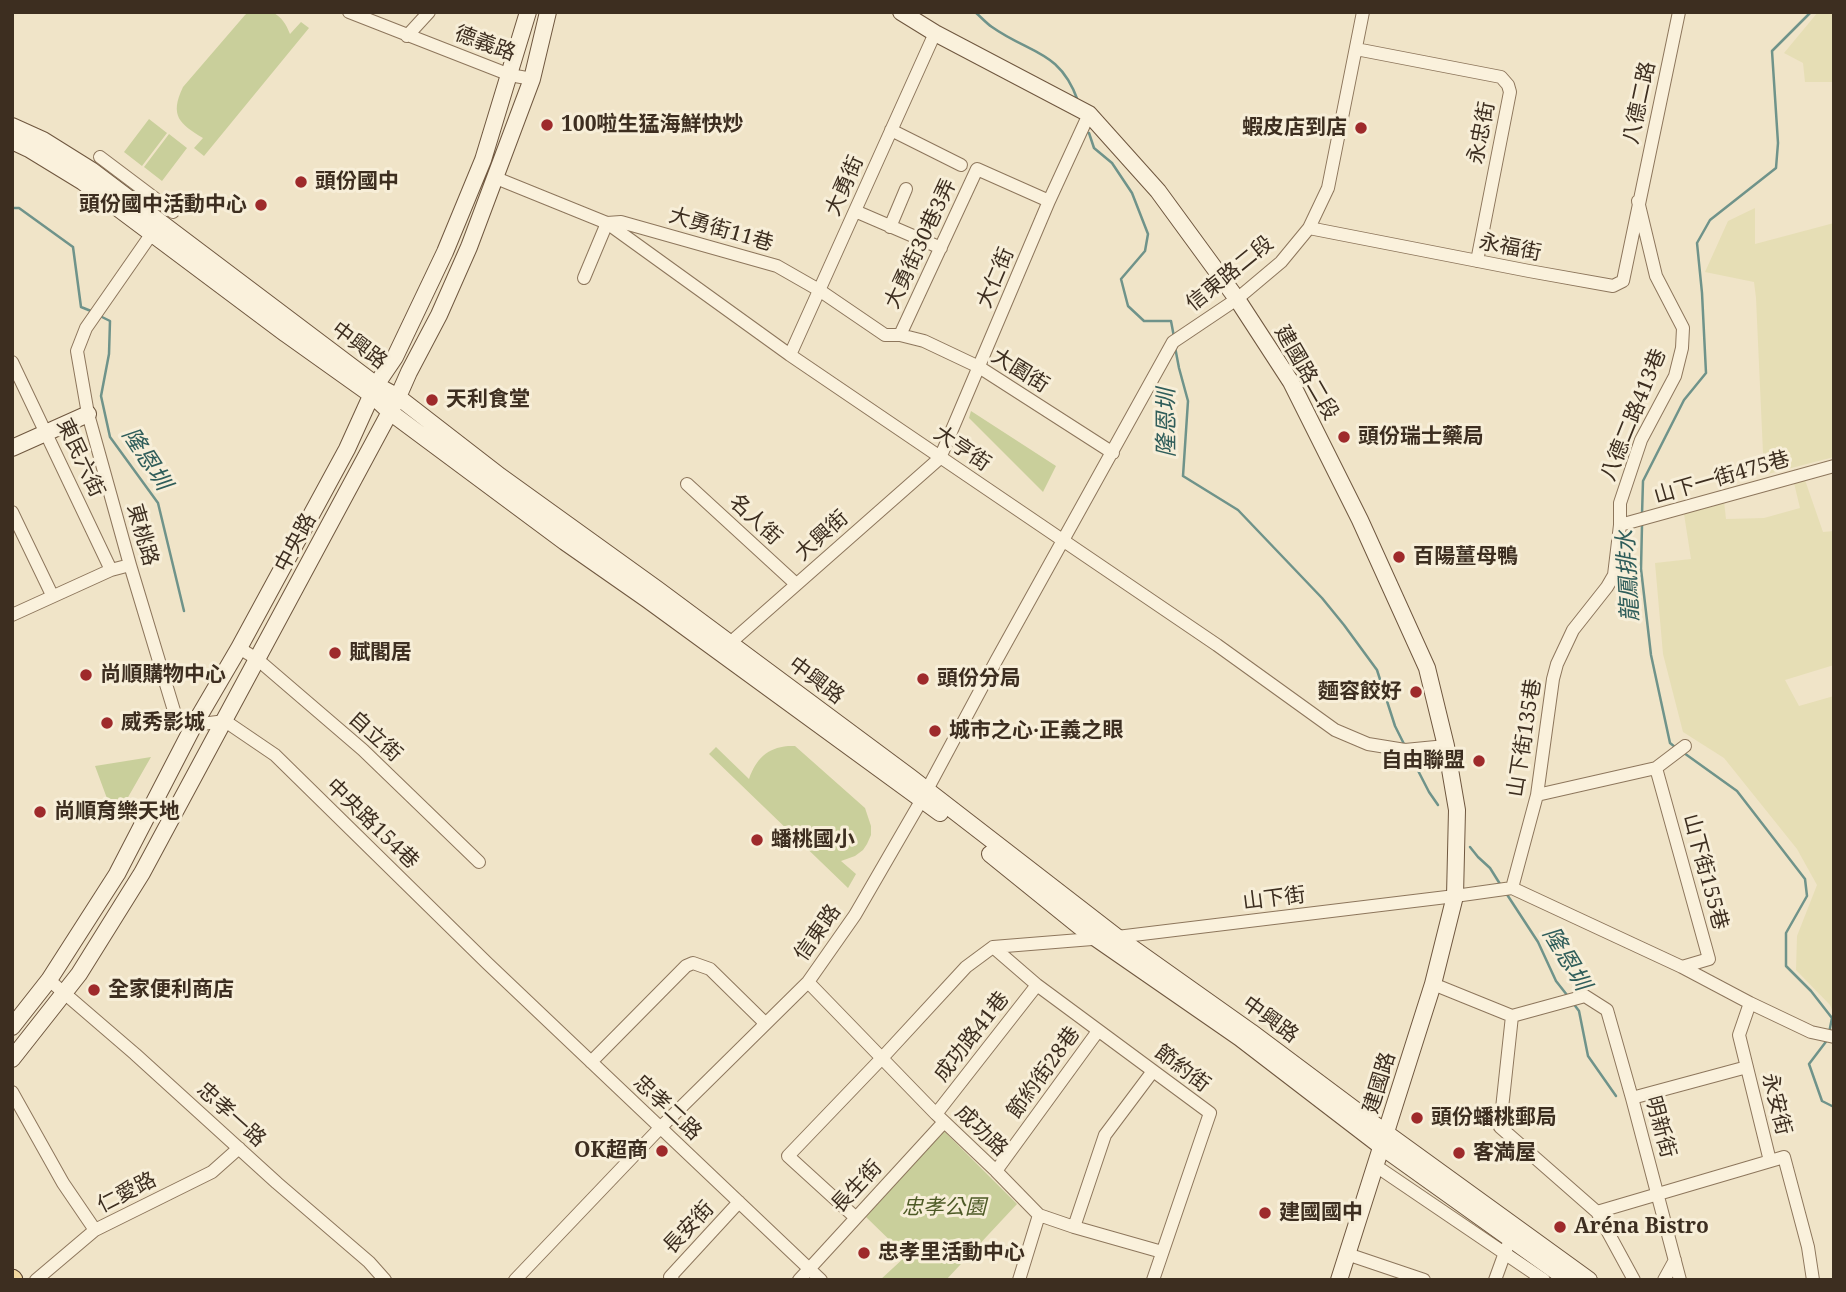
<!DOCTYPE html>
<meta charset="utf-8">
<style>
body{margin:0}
#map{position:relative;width:1846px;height:1292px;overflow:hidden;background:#f0e4c8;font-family:"Noto Serif",serif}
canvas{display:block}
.frame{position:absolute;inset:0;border:14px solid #3d2e20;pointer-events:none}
</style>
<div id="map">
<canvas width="1846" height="1292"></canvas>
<div class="frame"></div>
</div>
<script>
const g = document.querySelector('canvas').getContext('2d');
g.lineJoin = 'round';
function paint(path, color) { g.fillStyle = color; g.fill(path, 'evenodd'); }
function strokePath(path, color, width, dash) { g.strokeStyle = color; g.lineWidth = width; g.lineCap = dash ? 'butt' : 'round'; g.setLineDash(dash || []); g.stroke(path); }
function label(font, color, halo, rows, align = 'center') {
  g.font = font + ' "Noto Serif","Noto Sans TC",serif'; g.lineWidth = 6; g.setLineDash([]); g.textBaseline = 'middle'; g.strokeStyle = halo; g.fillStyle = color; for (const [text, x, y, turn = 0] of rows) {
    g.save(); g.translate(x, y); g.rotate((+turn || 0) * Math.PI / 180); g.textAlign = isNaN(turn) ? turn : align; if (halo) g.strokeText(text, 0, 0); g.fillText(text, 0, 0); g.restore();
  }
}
const farmland = new Path2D(`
 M1818,12h16v70h-29l-2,-19 -19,-10z
 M1755,208v36l79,-21v234l-70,18 -8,-177 -2,-16 -49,-10 23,-51z
 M1805,480l18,52 11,-1v134l-49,15 14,26 35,-10v319l-4,-10 -34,-35 1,-34 20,-51 -20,-36 -73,-91 -41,-26 -20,-78 -8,-91 36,-4 -7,-45 40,-13 2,18 38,-1 36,-10 -6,-25z`);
const green = new Path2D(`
 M249,12h23c10,5 14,12 18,22l11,-12 8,6 -105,128 -10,-8 9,-10c-23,-14 -34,-22 -20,-51l62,-72z
 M149,119l18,14 -25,33 -18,-14z
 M169,134l18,14 -25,33 -18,-14z
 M971,411l85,55 -13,26 -74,-74z
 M788,746h7l70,62 6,18v9l-4,9 -4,6 -8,6 -14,5 15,13 -8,14 -139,-134 7,-7 33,32c7,-20 18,-31 39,-33z
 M151,757l-36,63 -20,-54z
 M944,1131l73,73 -71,76h-66l26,-24 -40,-39z`);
const stream = new Path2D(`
 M975,12c6,5 11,11 17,15 38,27 68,23 86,74
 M1089,133l5,15 18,15 20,30 16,41 -3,17 -24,28 7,27 16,15h27l3,16
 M12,208h7l54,39 8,60 10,4
 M100,316l10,5 -1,33 -8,42 9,41 48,66 26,108
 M1175,347l4,21 9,33 -5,75 55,34 84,88 22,27 33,45 18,56 9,18
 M1642,515l1,-34 41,-81 22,-27 -4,-80 -5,-50 13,-23 66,-52 2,-25 -6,-92 39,-39
 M1642,525l-1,44 10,86 19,88 5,4
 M1409,753l20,39 9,13
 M1684,753l53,38 68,88 2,17 -21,37v33l25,25 21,27 -3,15
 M1470,847l8,10 12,11 10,16
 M1506,893l32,49 18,39 11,14
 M1573,1003l6,8 9,45 28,40
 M1828,1039l-19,25 13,37 12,6`);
const street = new Path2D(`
 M349,12l161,63 22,4
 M407,36l22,-24
 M1356,49l145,28 7,8 2,7 -33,169
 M891,130l70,35
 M100,157l73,55
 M496,178l111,45 183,132 427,290 118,85 33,14 37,6 41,-4
 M855,211l86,37
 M157,226l-71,102 -9,23 11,63 42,151 45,149 19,11 31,-4 50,34 212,208 334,317
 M890,227l16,-38
 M1309,228l220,43 84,15 10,-5 56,-269
 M584,278l23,-55 14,-1 156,44 42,24 66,45h15l24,6 55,26 134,86
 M900,335l77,-166 72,32
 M790,355l145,-322
 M12,362l99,208
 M687,484l109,100
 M12,512l40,83
 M1620,525l214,-59
 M12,615l99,-45 19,-5
 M730,643l210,-185 109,-257 40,-87
 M239,648l18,11 106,91 116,112
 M1656,768l53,191 -27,8
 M1537,795l119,-27 29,-22
 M1512,888l25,-93 16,-116 4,-15 16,-34 34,-43 7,-12 6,-50v-22l21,-63 34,-64 7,-28 1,-20 -27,-52 -18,-75
 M993,947l44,38 173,128 -57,167
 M49,980l86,74 142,129 92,79 16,18
 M808,982l128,132 60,57 43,44 35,12 88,25
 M1433,984l79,32 73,-20 22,14 25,88 48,182
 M1750,1003l-11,32 31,126
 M1512,1016l-12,111 97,85 37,68
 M591,1062l95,-96 7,-3 17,6 55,54
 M12,1092l51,91 32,47
 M1632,1098l115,-31
 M936,1114l101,-129
 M1376,1166l168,114
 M996,1171l102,-140
 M1597,1212l187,-55 24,90 5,33
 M855,1217l-67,-61 94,-98 84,-91 27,-20 124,-10 338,-41 57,-8 170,79 68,36 61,29 23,5
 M1074,1227l31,-92 48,-64
 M1347,1254l77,26
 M36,1280l59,-50 117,-58 27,-24
 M515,1280l145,-152 148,-146 47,-67 66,-114 75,-140 177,-319 64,-43 44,-37 28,-34 19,-40 35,-176
 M673,1280l-3,-3 69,-75
 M799,1280l145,-158
 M1019,1280l20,-65
 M1495,1280l12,-33
 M1664,1280l11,-20`);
const secondary = new Path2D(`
 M901,12l34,21 154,81 69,77 79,108 54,83 69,138 67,148 19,78 11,64 -2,86 -22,88 -94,296
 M12,126l31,14 48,30 285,215 22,12 102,79 157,113 253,188 207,160 134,95 135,101 203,147
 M12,141l17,8 54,33 203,152 87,62 17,16 175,130 83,58 292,213
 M12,448l76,-34
 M990,854l94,76 156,108 142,109 186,133
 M12,1027l37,-47 68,-106 77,-149 45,-77 108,-199 29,-64 19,-28 50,-105 38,-92 45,-148
 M12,1059l67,-85 63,-101 256,-476 11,-25 30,-57 30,-68 63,-168 16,-67`);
const primary = new Path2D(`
 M12,1279l1,1`);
const markers = [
 [547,125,7,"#9e2a2b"],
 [1361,128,7,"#9e2a2b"],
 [301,182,7,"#9e2a2b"],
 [261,205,7,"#9e2a2b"],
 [432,400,7,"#9e2a2b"],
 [1344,437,7,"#9e2a2b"],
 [1399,557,7,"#9e2a2b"],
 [335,653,7,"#9e2a2b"],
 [86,675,7,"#9e2a2b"],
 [923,679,7,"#9e2a2b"],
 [1416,692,7,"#9e2a2b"],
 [107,723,7,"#9e2a2b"],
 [935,731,7,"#9e2a2b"],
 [1479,761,7,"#9e2a2b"],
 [40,812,7,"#9e2a2b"],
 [757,840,7,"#9e2a2b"],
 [94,990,7,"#9e2a2b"],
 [1417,1118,7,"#9e2a2b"],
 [662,1151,7,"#9e2a2b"],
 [1459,1153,7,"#9e2a2b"],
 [1265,1213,7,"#9e2a2b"],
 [1560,1227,7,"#9e2a2b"],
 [864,1253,7,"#9e2a2b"]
];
const streetNames = [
 ["德義路",485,44,20],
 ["八德二路",1640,103,-78],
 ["永忠街",1482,133,-79],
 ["大勇街",845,186,-66],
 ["大勇街11巷",721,230,16],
 ["大勇街30巷3弄",921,244,-65],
 ["永福街",1510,248,11],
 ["信東路二段",1230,274,-39],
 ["大仁街",996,278,-67],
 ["中興路",359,346,37],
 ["大園街",1020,371,32],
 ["建國路二段",1306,373,60],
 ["八德二路413巷",1634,415,-68],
 ["大亨街",962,449,34],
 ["東民六街",80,458,65],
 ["山下一街475巷",1722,478,-16],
 ["名人街",755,520,43],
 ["東桃路",142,535,74],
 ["大興街",822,536,-42],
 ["中央路",296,543,-62],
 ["中興路",816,681,37],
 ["自立街",375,737,42],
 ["山下街135巷",1525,738,-81],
 ["中央路154巷",372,824,44],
 ["山下街155巷",1705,872,75],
 ["山下街",1274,899,-7],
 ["信東路",818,933,-55],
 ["中興路",1270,1020,36],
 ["成功路41巷",972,1037,-52],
 ["節約街",1182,1069,37],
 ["節約街28巷",1044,1073,-54],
 ["建國路",1380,1083,-73],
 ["永安街",1776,1104,76],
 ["忠孝二路",667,1108,43],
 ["忠孝一路",231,1115,42],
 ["明新街",1660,1127,75],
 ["成功路",981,1131,44],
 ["長生街",857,1187,-47],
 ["仁愛路",127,1193,-27],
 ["長安街",689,1228,-47]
];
const poiNames = [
 ["100啦生猛海鮮快炒",561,125],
 ["蝦皮店到店",1347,128,"right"],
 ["頭份國中",315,182],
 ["頭份國中活動中心",247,205,"right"],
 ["天利食堂",446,400],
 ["頭份瑞士藥局",1358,437],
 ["百陽薑母鴨",1413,557],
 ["賦閣居",349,653],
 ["尚順購物中心",100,675],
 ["頭份分局",937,679],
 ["麵容餃好",1402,692,"right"],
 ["威秀影城",121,723],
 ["城市之心‧正義之眼",949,731],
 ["自由聯盟",1465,761,"right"],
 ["尚順育樂天地",54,812],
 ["蟠桃國小",771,840],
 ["全家便利商店",108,990],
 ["頭份蟠桃郵局",1431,1118],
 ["OK超商",648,1151,"right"],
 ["客満屋",1473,1153],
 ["建國國中",1279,1213],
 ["Aréna Bistro",1574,1227],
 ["忠孝里活動中心",878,1253]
];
const parkNames = [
 ["忠孝公園",944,1208]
];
const waterNames = [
 ["隆恩圳",1167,423,-90],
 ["隆恩圳",146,459,57],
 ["龍鳳排水",1629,576,-93],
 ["隆恩圳",1566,959,59]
];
paint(farmland, '#e6deb5');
paint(green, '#c9cf9b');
strokePath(stream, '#6f938a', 2.5);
strokePath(street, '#8d765c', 14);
strokePath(secondary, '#6f573f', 18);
strokePath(primary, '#5b4430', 21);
strokePath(street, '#faf1dc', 12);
strokePath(secondary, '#faf1dc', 16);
strokePath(primary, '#f3d9a0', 19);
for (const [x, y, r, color] of markers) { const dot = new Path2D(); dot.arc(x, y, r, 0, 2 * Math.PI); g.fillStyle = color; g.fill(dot); strokePath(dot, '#f7eed8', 2.5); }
label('21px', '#3d2e20', '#f7eed8', streetNames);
label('bold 21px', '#3d2e20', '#f7eed8', poiNames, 'left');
label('italic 21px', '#4d5a26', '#f7eed8', parkNames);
label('italic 23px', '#2f5d5a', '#f7eed8', waterNames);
</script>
